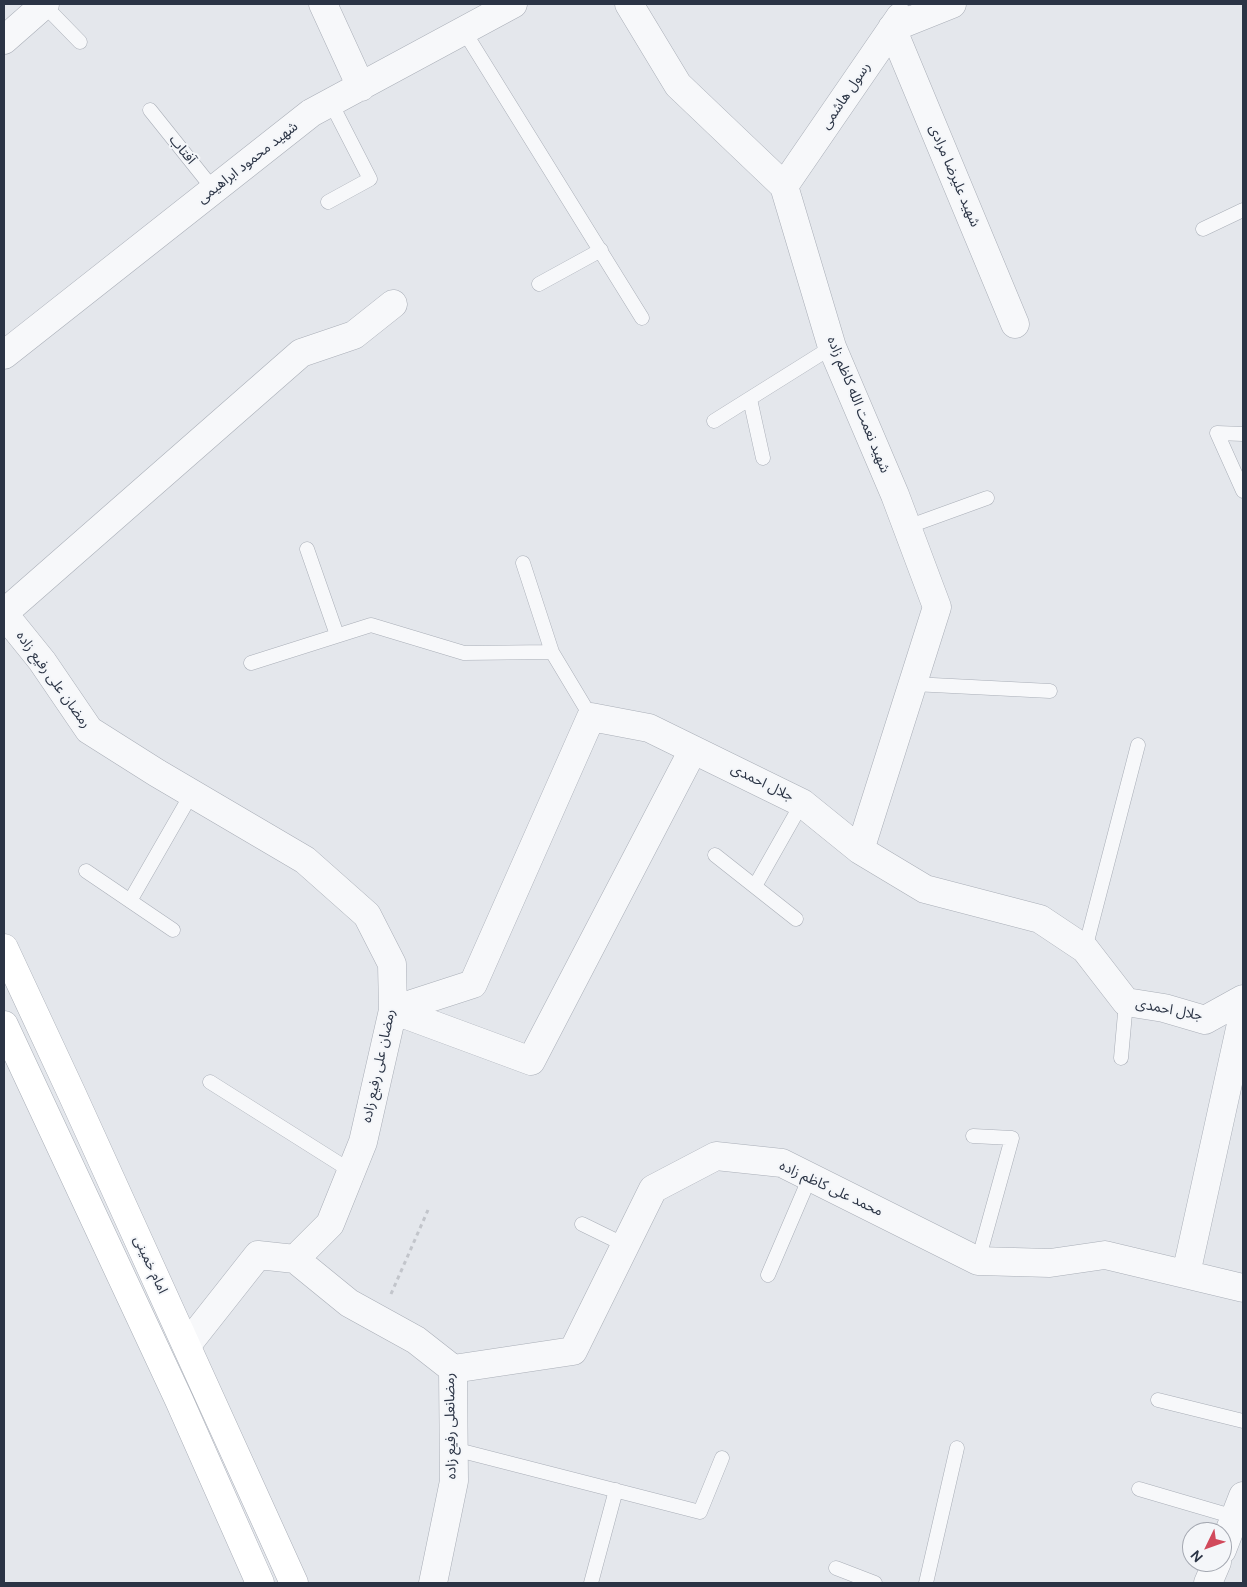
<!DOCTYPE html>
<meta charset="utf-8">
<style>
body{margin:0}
#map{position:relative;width:1247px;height:1587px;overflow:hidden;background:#e4e7ec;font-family:"DM Sans",sans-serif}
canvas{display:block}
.frame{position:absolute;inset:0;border:5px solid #2b3445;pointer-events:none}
.north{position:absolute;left:1182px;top:1522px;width:50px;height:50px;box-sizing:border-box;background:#f4f6f9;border:1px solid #a4a8b1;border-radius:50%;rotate:228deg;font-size:14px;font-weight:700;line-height:20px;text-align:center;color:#2b3445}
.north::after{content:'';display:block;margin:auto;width:18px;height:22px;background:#d1495b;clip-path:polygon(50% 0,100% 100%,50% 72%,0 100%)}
</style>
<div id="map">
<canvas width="1247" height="1587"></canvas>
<div class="frame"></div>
<div class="north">N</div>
</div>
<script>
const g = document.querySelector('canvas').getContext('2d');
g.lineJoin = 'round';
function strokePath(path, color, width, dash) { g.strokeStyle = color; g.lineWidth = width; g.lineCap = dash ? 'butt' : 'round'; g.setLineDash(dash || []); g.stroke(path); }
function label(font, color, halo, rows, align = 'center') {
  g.font = font + ' "DM Sans","Noto Sans Arabic",sans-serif'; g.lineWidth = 4; g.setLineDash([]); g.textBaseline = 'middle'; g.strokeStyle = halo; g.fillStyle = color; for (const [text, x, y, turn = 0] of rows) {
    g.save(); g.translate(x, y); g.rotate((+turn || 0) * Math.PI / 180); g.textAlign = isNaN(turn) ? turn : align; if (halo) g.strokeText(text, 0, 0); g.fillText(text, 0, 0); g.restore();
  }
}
const path = new Path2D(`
 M391,1294l37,-84`);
const service = new Path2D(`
 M44,5l36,37
 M464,31l178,287
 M150,110l64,80
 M328,202l42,-23 -39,-76
 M1203,229l40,-19
 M539,284l62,-34
 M750,399l13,59
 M714,421l118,-74
 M1243,434l-26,-1 26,58
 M907,527l80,-29
 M307,549l30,86
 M523,563l29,89 39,65
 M251,663l120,-38 93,28 88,-1
 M913,684l137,7
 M715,855l81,64
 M86,871l87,59
 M755,886l47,-83
 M130,901l62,-108
 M1085,949l53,-204
 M1121,1058l5,-56
 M210,1082l141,89
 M973,1136l39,2 -34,123
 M582,1224l43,21
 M768,1275l42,-98
 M1158,1400l85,21
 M454,1449l246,63 22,-54
 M1139,1489l99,29
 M836,1568l39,15
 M591,1583l25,-93
 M926,1583l31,-135`);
const minor = new Path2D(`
 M323,4l38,83
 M629,4l49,81 106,101 48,161 63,148 42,112 -77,243
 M952,4l-60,24 123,296
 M4,40l41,-36
 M784,186l116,-169
 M4,355l307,-242 202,-109
 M4,613l297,-260 53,-18 39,-31
 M4,614l38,47 47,69 68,43 148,87 62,55 25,49 1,46 -30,132 -33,82 -35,35 -37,-4 -71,90
 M393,1010l80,-26 118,-267 58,11 153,75 58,47 65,39 115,30 45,30 41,53 38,6 41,12 38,-21
 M393,1010l138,51 162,-311
 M295,1259l54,44 67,37 37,29 1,112 -21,102
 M1186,1274l57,-259
 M453,1369l120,-18 80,-162 63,-33 66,7 196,98 72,2 55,-8 138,33
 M1222,1550l21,-54
 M1208,1583l9,-21`);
const secondary = new Path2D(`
 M4,948l68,146 222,489
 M4,1025l175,375 81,183`);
const streetNames = [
 ["رسول هاشمی",846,96,-56],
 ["آفتاب",182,150,51],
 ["شهید محمود ابراهیمی",248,163,-38],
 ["شهید علیرضا مرادی",954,176,67],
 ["شهید نعمت الله کاظم زاده",858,405,68],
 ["رمضان علی رفیع زاده",53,680,54],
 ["جلال احمدی",762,783,26],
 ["جلال احمدی",1169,1010,11],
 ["رمضان علی رفیع زاده",379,1066,-78],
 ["محمد علی کاظم زاده",831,1189,25],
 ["امام خمینی",150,1265,65],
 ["رمضانعلی رفیع زاده",451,1426,-91]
];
strokePath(service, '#a9aeb7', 15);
strokePath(minor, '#a9aeb7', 29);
strokePath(secondary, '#a9aeb7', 29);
strokePath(path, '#c2c5cb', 3, [4, 4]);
strokePath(service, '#f7f8fa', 14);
strokePath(minor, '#f7f8fa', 28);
strokePath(secondary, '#fff', 28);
label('14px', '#2b3445', '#f4f6f9', streetNames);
</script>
